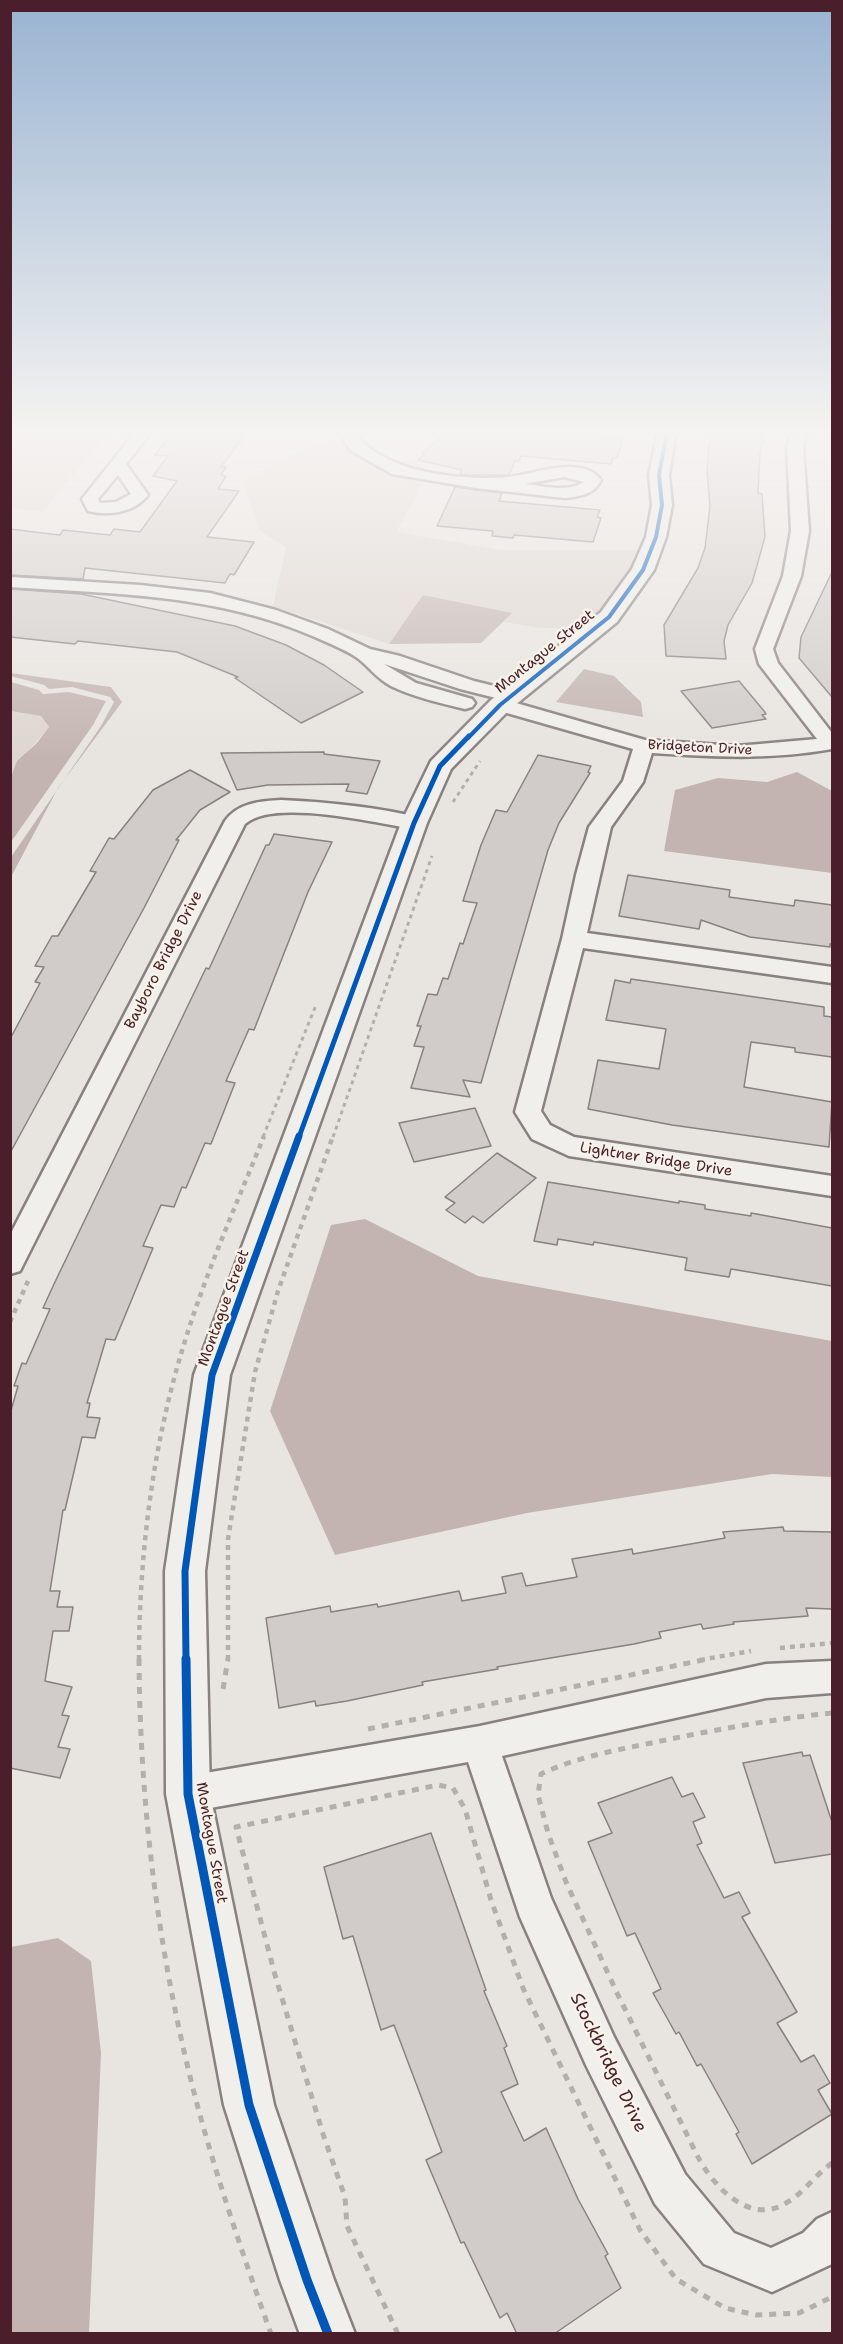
<!DOCTYPE html>
<style>
body{margin:0}
#map{position:relative;width:843px;height:2344px;overflow:hidden;background:#e8e5e0;font-family:"Shantell Sans",sans-serif}
canvas{display:block}
.frame{position:absolute;inset:0;border:12px solid #4a1f2b;pointer-events:none}
</style>
<div id="map">
<canvas width="843" height="2344"></canvas>
<div class="frame"></div>
</div>
<script>
const g = document.querySelector('canvas').getContext('2d');
g.lineJoin = 'round';
function paint(path, color) { g.fillStyle = color; g.fill(path, 'evenodd'); }
function strokePath(path, color, width, dash) { g.strokeStyle = color; g.lineWidth = width; g.lineCap = dash ? 'butt' : 'round'; g.setLineDash(dash || []); g.stroke(path); }
function label(font, color, halo, rows, align = 'center') {
  g.font = font + ' "Shantell Sans",sans-serif'; g.lineWidth = 5; g.setLineDash([]); g.textBaseline = 'middle'; g.strokeStyle = halo; g.fillStyle = color; for (const [text, x, y, turn = 0] of rows) {
    g.save(); g.translate(x, y); g.rotate((+turn || 0) * Math.PI / 180); g.textAlign = isNaN(turn) ? turn : align; if (halo) g.strokeText(text, 0, 0); g.fillText(text, 0, 0); g.restore();
  }
}
const green = new Path2D(`
 M11,431h98l-66,81 -32,-4z
 M341,438l8,10 43,26 33,6 -29,52 105,18h141l-8,18 -33,46c-29,23 -65,13 -98,8l8,-9 -88,-18 -34,49 -116,-38 13,-59 -26,-16 -17,-49 50,-28z
 M11,711l30,5 8,11c-13,17 -30,30 -38,50z`);
const water = new Path2D(`
 M423,595l89,18 -31,30 -92,1z
 M584,669l30,7 27,26 2,15 -87,-15z
 M11,673l100,14 11,15 -64,86 -47,89v-20l90,-131 13,-24 -4,-5 -38,-10 -23,2 -5,-4 -33,-9z
 M11,682l28,8 4,4 26,-2 37,9 -13,24 -82,117v-65l6,-16 20,-18 12,-16 -8,-11 -30,-5z
 M797,772l35,19v82l-168,-22 11,-61 43,-12 49,4z
 M365,1219l113,57 354,65v136l-60,-3 -245,39 -192,42 -65,-144 61,-186z
 M58,1938l33,23 10,92 -12,280h-78v-386z`);
const building = new Path2D(`
 M173,431h75l-27,36h5l-5,8 5,1 -8,13 21,2 -32,46 47,5 -20,33 -4,-1 -5,9 -140,-15 -2,11 -73,-4v-46l50,6 3,-5 47,5 4,-6 26,3 37,-51 -24,-5 15,-20 -13,-1z
 M448,431h132l-1,3 44,4 -6,20h-4l-2,6 -90,-8 -2,5h-4l-6,14h-41l-8,-1 2,-4 -44,-10 7,-6 -3,-1z
 M714,431l51,3 -5,18 -2,41 4,1 3,43 -13,46 -24,42 -4,16 2,18 -60,-3 -2,-31 34,-57 7,-20 5,-42 -3,-36 2,-24z
 M455,487l47,6 -3,8 101,9 -3,7 4,1 -8,24 -79,-7 -1,3 -21,-2 1,-5 -56,-5z
 M832,572v125l-33,-39 2,-21z
 M10,589l71,5 154,32 51,19 38,20 39,27 -62,31 -66,-45 3,-1 -61,-25 -99,-11 -3,3 -65,-7z
 M739,681l25,30 2,3 -4,1 4,4 -54,9 -31,-37z
 M324,752v2l56,7 -13,33 -21,-3 3,-7 -81,1 -31,5 -16,-37z
 M538,755l53,11 -3,6 2,1 -31,50 -11,27 -67,233 -18,-3 7,17 -59,-9 13,-41 -10,-1 7,-20h-4l11,-32 9,1 6,-17 5,1 12,-36 3,1 14,-41 -14,-2 18,-56 15,-35 11,2z
 M190,770l40,22 -30,18 -24,30h3l-35,68 -134,245v-114l30,-56 -5,-1 9,-15 -9,-1 17,-30h6l38,-64 -6,-1 19,-33 5,1 39,-49z
 M274,834l58,8 -24,50 -54,138 -5,-1 -23,52 9,2 -24,61 -6,-1 -19,45 -4,-1 -8,20 -13,-2 -18,41 10,2 -38,92 -9,-1 -19,64h3l-3,14 13,1 -5,20 -13,-1 -17,73h-2l-13,81h10l-3,16h16l-4,24h-16l-8,50 27,6 -10,28 7,1 -11,31 12,2 -10,29 -50,-10v-354l8,-28h-4l8,-23 4,1 24,-55 -7,-1 11,-24 152,-316 3,1 57,-124h3z
 M628,875l102,15 -1,7 65,9 1,-6 37,5v39h-2v3l-80,-10 -49,-17 -2,9 -80,-13z
 M631,979l193,28v9l8,1v40l-37,-5v-4l-44,-6 -7,45 88,15 -3,45 -157,-22 -84,-16 10,-49 61,9 7,-40 -60,-9 9,-40 15,3z
 M475,1108l16,38 -77,16 -15,-39z
 M497,1153l39,25 -53,45 -10,-7 -8,7 -19,-13 9,-7 -10,-6z
 M548,1182l131,21v-2l26,4v4l46,7v-3l81,15v58l-101,-17 -2,8 -44,-7 2,-12 -93,-16 -1,3 -35,-6 -1,6 -23,-4z
 M783,1527l1,4 48,1v77l-26,-1 2,8 -75,6 1,2 -31,5 -2,-5 -42,8 2,6 -27,6 -137,23 1,2 -76,13 1,3 -76,16 -31,5 -1,-5 -36,7 -13,-90 64,-12 1,6 46,-8 1,3 81,-16 3,10 44,-8 -4,-16 20,-4 4,13 51,-9 -5,-18 60,-10 1,5 92,-16 -2,-6z
 M802,1752l1,4 7,-1 22,67v32l-57,9 -32,-100z
 M672,1777l10,20 11,-4 12,24 -12,5 9,21 -5,2 27,53 15,-6 11,21 -8,4 55,95 -20,11 24,39 13,-7 16,28 -12,7 14,24 -80,50 -16,-30 3,-2 -38,-68 -4,2 -18,-34 -3,2 -23,-41 8,-4 -26,-56 -8,3 -39,-94 24,-9 -14,-30z
 M431,1833l55,157 -2,1 23,55 -3,2 14,36 -17,8 23,49 22,-13 32,71 30,55 -3,2 16,32 -67,46h-37l-10,-21 -7,5 -36,-76 -3,1 -35,-83 16,-8 -48,-127 -13,5 -28,-94 -10,3 -19,-72z`);
const pathFar2 = new Path2D(`
 M453,802l27,-41
 M263,1137l53,-132
 M333,1137l99,-281`);
const pathFar1 = new Path2D(`
 M10,1322l18,-41
 M780,1648l52,-5
 M139,1660c0,-101 13,-209 42,-306 22,-75 54,-146 83,-218
 M228,1660v-121l27,-167 23,-81 55,-155
 M700,1660l51,-9`);
const path = new Path2D(`
 M139,1659c1,151 20,300 58,445 21,78 47,154 74,230
 M223,1689l5,-30
 M832,1713c-59,6 -118,17 -176,29 -39,8 -79,15 -115,32l-3,21 10,38 18,49 51,111 81,164c15,29 52,69 88,46 18,-10 29,-28 46,-40
 M368,1729l340,-70
 M398,2334l-51,-108 -2,-29 -22,-63 -48,-159 -39,-148 202,-42 15,3 12,21 26,91 32,88 117,242 36,49 49,29 31,7 43,-2 33,-16`);
const minor = new Path2D(`
 M136,431h16l-26,33 22,31c-14,18 -39,21 -60,16l-6,-12zM118,475l13,19 -15,8 -16,1 -2,-4z
 M338,431h16c26,42 108,50 154,46 25,-2 73,-23 93,3 -7,15 -21,16 -36,18l-89,-10 -84,-14 -42,-24zM564,477l20,5c-17,11 -40,4 -59,2z
 M791,431h16l-4,16 6,84 -8,45 -28,73 5,14 54,70v16c-62,11 -117,8 -180,4l-9,29 -32,45 -24,106 245,34v16l-249,-35 -42,163 9,14 24,12 258,39v20l-263,-40 -37,-17 -17,-27 47,-173 14,-64 13,-48 34,-46 10,-32 -140,-40 -3,-4 3,-4 7,-2 -40,-10 -76,-25 32,19 56,16 3,4 -3,4 -7,2c-25,-6 -51,-12 -74,-23 -15,-8 -22,-20 -35,-29 -12,-8 -28,-14 -41,-20 -99,-43 -199,-43 -305,-50v-10l130,8 70,8 66,17 52,19 42,20 30,7 74,25 44,11 3,4 -3,4 -9,1 136,39 92,6 80,-7 -58,-75 -4,-15 28,-73 8,-45 -4,-84z
 M281,800c46,2 95,7 141,18l3,5 -3,5 -8,1c-38,-6 -141,-31 -169,-5l-221,439 -4,8 -10,3v-39l215,-414c13,-18 35,-20 56,-21z
 M832,1661v32l-66,5 -264,58 49,142 63,139 71,137 49,59 37,15 32,-15 14,-14 15,-7v52l-60,28 -68,-28 -49,-60 -69,-139 -66,-148 -52,-155 -280,50 -13,-5 -5,-13 5,-13 13,-5 292,-50 286,-62z`);
const tertiary = new Path2D(`
 M658,431h18l-7,44 3,30 -6,32 -12,33 -37,52 -108,88 -58,59 -24,54 -197,552 -25,196 5,223 64,311 60,175 21,54h-55l-20,-54 -56,-175 -58,-311 -1,-223 29,-196 207,-552 30,-62 60,-61 110,-88 31,-43 14,-32 6,-32 -3,-30z`);
const cyclewayFar3 = new Path2D(`
 M468,738l32,-33 109,-88 34,-47 13,-33 6,-32 -3,-30 8,-44`);
const cyclewayFar2 = new Path2D(`
 M299,1137l115,-314 26,-57 29,-30`);
const cyclewayFar1 = new Path2D(`
 M186,1660l-1,-89 27,-196 87,-239`);
const cycleway = new Path2D(`
 M186,1659l2,135 61,311 58,175 21,54`);
const farStreetnames = [
 ["Bridgeton Drive",700,748,3]
];
const streetNames = [
 ["Montague Street",545,652,-39],
 ["Bayboro Bridge Drive",164,960,-63],
 ["Lightner Bridge Drive",656,1160,9],
 ["Montague Street",224,1308,-70],
 ["Montague Street",211,1843,80]
];
const nearStreetnames = [
 ["Stockbridge Drive",608,2063,64]
];
paint(green, '#ded6d0');
paint(water, '#c3b4b1');
paint(building, '#d1ccc9');
strokePath(building, '#898080', 1.5);
strokePath(minor, '#898080', 5);
strokePath(tertiary, '#898080', 5);
strokePath(pathFar2, '#b4aeac', 3, [4, 4]);
strokePath(pathFar1, '#b4aeac', 4.5, [5, 5]);
strokePath(path, '#b4aeac', 5, [7, 7]);
paint(minor, '#f0efeb');
paint(tertiary, '#f0efeb');
strokePath(cyclewayFar3, '#0057b8', 4);
strokePath(cyclewayFar2, '#0057b8', 5);
strokePath(cyclewayFar1, '#0057b8', 7);
strokePath(cycleway, '#0057b8', 9);
const sky = g.createLinearGradient(0, 0, 0, 759);
sky.addColorStop(0, '#99b4d2');
sky.addColorStop(0.57, '#f5f3f1');
sky.addColorStop(1, '#f5f3f100');
g.fillStyle = sky;
g.fillRect(0, 0, 843, 759);
label('14px', '#4a1f2b', '#f7f3e8', farStreetnames);
label('15px', '#4a1f2b', '#f7f3e8', streetNames);
label('18px', '#4a1f2b', '#f7f3e8', nearStreetnames);
</script>
